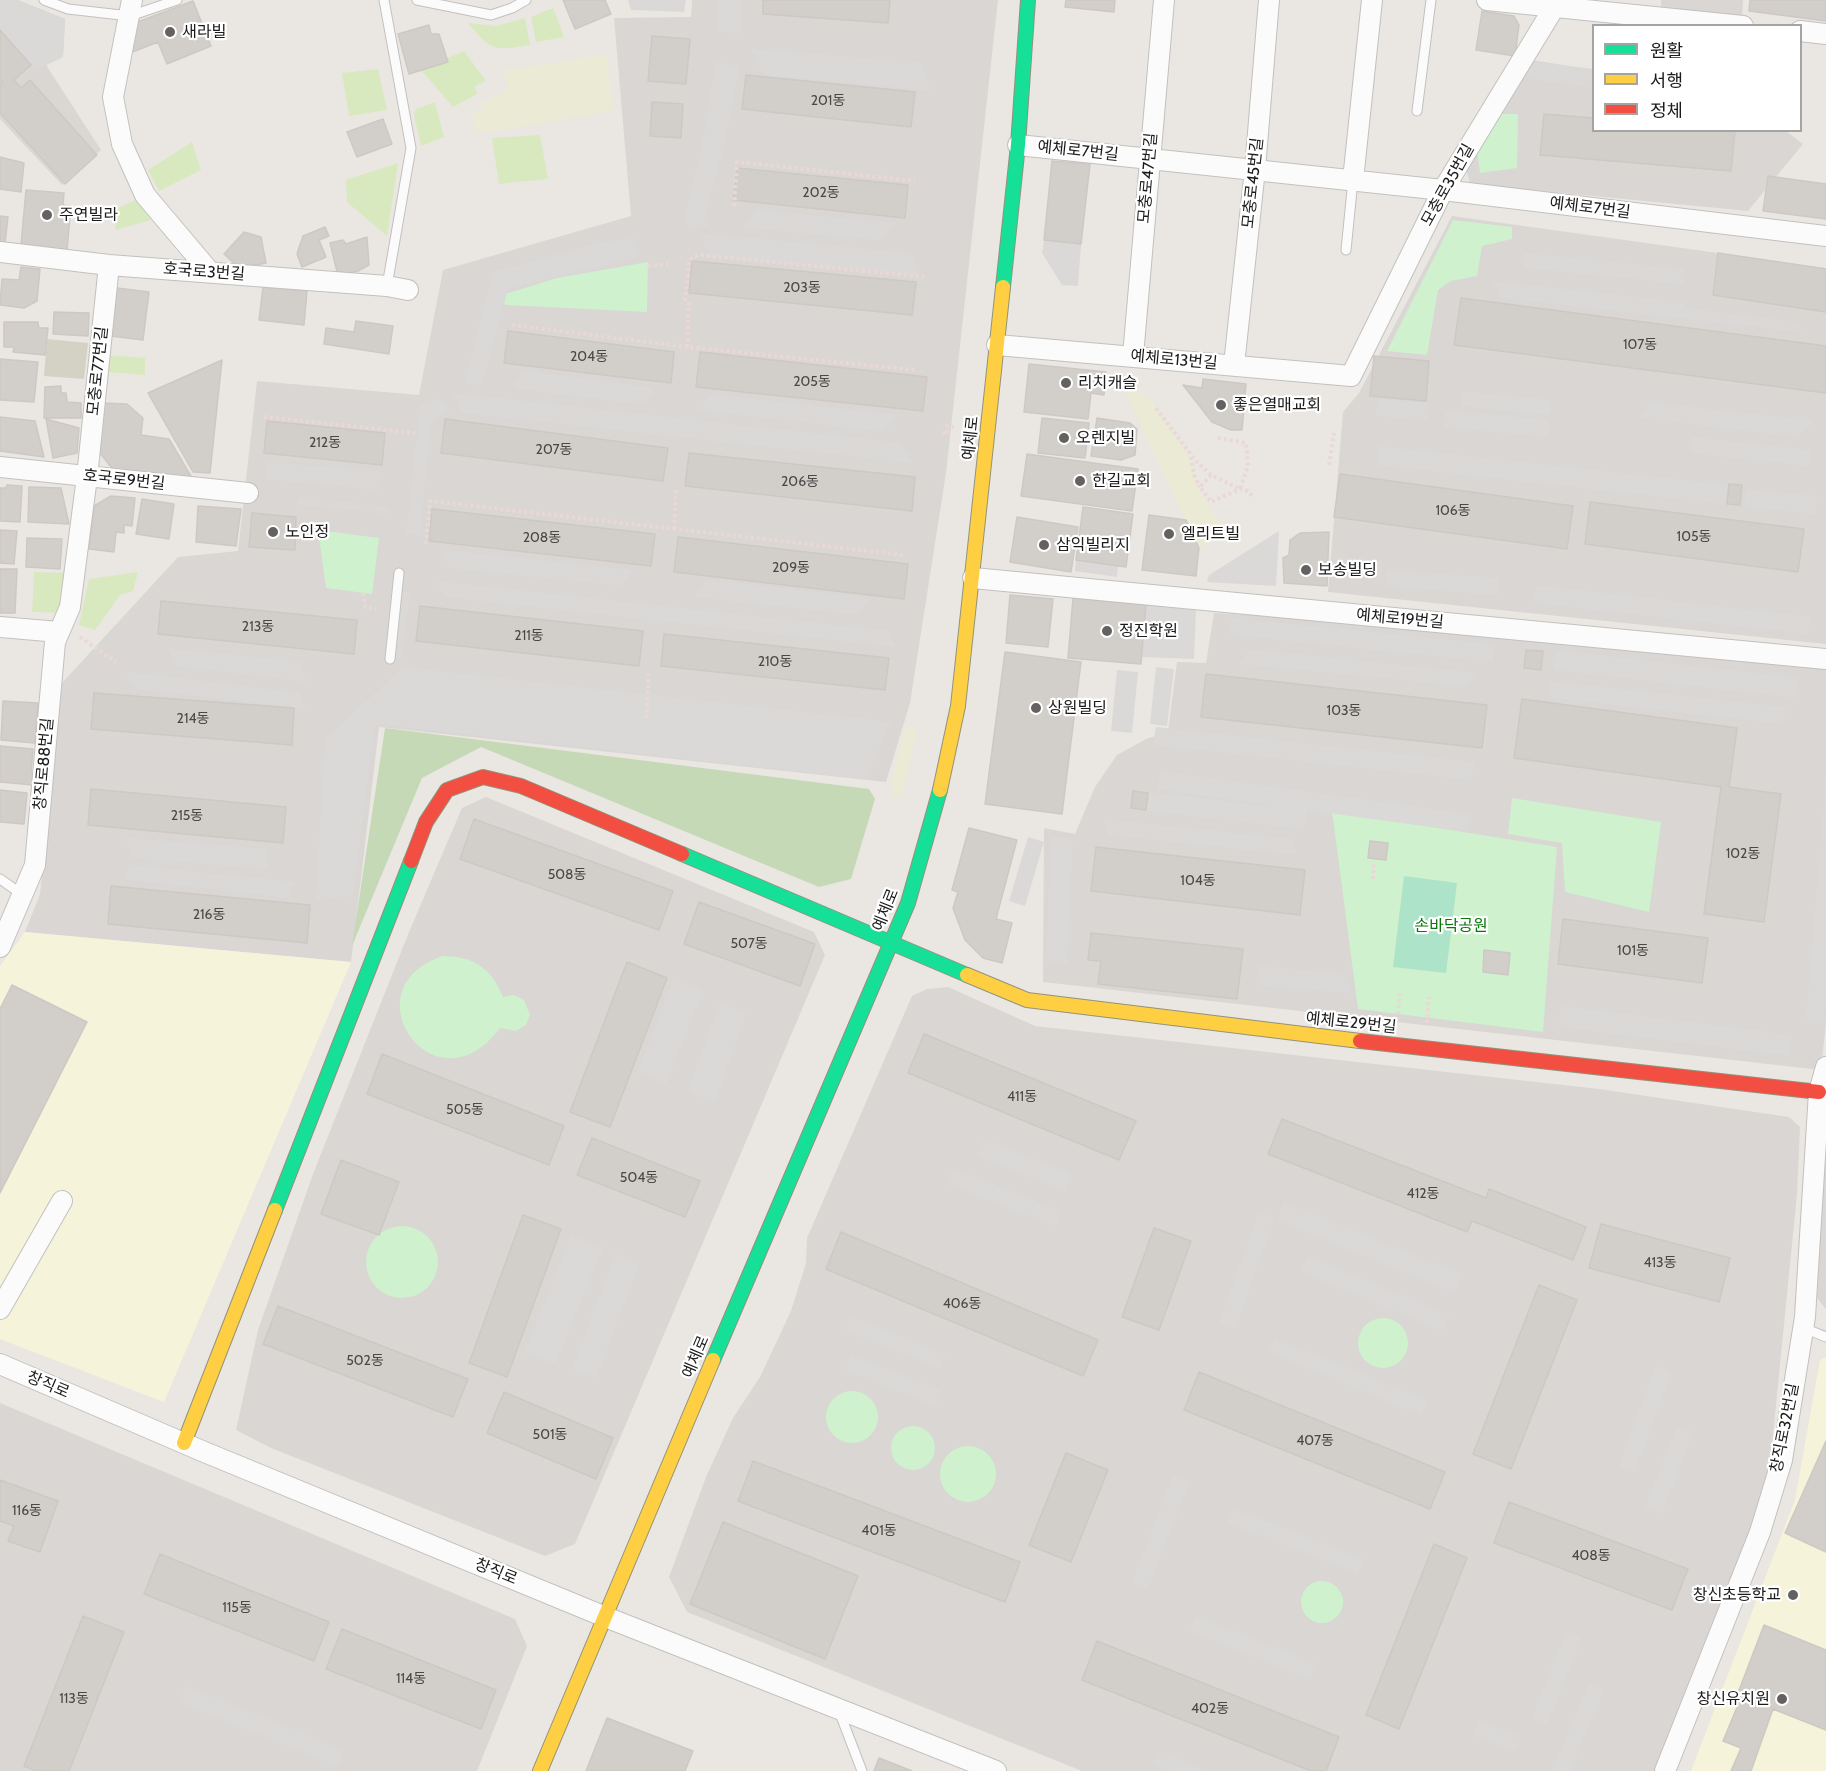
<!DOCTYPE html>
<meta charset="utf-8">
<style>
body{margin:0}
#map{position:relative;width:1826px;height:1771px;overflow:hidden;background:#eae7e2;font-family:Cabin,"Noto Sans KR",sans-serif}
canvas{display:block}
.legend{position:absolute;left:1592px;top:24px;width:210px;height:108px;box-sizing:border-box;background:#fff;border:2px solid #a4a4a4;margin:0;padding:8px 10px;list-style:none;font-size:18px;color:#1b1b1b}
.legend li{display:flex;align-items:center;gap:12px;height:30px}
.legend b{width:30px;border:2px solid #a4a4a4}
</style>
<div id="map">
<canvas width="1826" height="1771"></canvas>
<ul class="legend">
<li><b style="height:8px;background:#16e098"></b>원활</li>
<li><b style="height:8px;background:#ffcf43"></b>서행</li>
<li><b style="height:8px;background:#f24e42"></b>정체</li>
</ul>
</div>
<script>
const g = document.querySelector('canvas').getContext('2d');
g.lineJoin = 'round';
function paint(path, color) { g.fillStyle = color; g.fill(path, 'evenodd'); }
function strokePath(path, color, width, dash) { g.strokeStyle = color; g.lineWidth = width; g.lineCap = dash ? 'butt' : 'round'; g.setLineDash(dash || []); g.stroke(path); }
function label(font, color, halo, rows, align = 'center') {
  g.font = font + ' Cabin,"Noto Sans KR",sans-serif'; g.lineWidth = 4.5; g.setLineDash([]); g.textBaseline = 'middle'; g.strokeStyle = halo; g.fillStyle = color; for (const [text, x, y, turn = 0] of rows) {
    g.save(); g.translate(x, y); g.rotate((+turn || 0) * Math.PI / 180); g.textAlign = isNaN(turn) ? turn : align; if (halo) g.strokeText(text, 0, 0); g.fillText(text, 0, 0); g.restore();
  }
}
const residential = new Path2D(`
 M0,0h18l47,19 -2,38 -17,8 55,85 -39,35 -62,-66z
 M692,0h306l-52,473 -36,230 -24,79 -507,-55 -28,235 -326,-30 15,-38 22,-211 116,-126 60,-6 19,-170 162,14 24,-125 188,-54 -17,-198 77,-1z
 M1661,0h82l-1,18 -81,-9z
 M1532,60l61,10 1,60 192,1 17,13 -55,67 -278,-27 -5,-20z
 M1452,216l374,52v376l-498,-52 15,-180 16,-19z
 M1214,613l112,6 500,46v357l-5,48 -778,-88 1,-154 31,6 20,-47 22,-32 29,-16 22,-7 9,-70 29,1z
 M486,797l328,135 11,23 -250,589 -30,12 -274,-108 -35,-18 22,-100 55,-156 96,-242 53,-124z
 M948,987l87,39 564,63 190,28 11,10 -3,67 -28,281 -13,46 -102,250h-572l-395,-159 -18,-35 37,-100 27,-59 27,-41 31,-66 15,-48 1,-25 105,-242 15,-7z
 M1826,1149v160l-14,-17z
 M0,1403l515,216 12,27 -50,125h-477z`);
const education = new Path2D(`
 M25,932l326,30 -187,440 -164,-63v-373z
 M1826,1357v414h-135l104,-271 25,-140z`);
const construction = new Path2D(`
 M47,339l41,4 -4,36 -40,-3z`);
const farmland = new Path2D(`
 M606,54l8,56 -121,22 -18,-1 -2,-17 11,-4 -5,-6 30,-14 -6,-19z
 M1120,381l30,18 40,59 7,29 27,44 -25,17z
 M905,727l12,1 -15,66 -11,4v-11z`);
const grass = new Path2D(`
 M553,8l11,29 -28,5 -5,-25z
 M525,18l5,27c-35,6 -39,6 -62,-22l28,3z
 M464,51l22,30 -11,5 2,8 -24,13 -32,-37z
 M378,69l9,41 -38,6 -7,-43z
 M435,102l9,35 -23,9 -7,-31 2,-6z
 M540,135l8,44 -49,5 -7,-46z
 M192,142l9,28 -42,21 -11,-21z
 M398,163l-11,73 -40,-34 -1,-22z
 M138,199l13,21 -36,10 3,-22z
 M107,355l38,3v17l-39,-3z
 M34,572l31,1 -2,40 -31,-1z
 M138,572l-5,19 -13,4 -25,35 -16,-5 10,-46z`);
const forest = new Path2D(`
 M385,728l484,61 6,10 -24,80 -32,8 -338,-140 -59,31 -70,168z`);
const park = new Path2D(`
 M1500,114h18l-1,54 -37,5 -3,-22z
 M1453,220l59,7v12l-30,7 -5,30 -26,5 -13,9 -11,65 -40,-4z
 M648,262l-1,50 -142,-7 -3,-10 55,-17z
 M318,530l61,8 -7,56 -46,-6z
 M1512,798l149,24 -12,90 -84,-20 -3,-49 -54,-9z
 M1332,811l225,36 -14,185 -185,-23z
 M443,956c31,0 49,13 60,41l11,-2 10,5 6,15 -4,10 -10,6 -16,-3c-66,88 -154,-41 -57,-72z
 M366 1262a36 36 0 1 1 72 0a36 36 0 1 1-72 0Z
 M1358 1343a25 25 0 1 1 50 0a25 25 0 1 1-50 0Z
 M826 1417a26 26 0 1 1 52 0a26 26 0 1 1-52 0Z
 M891 1448a22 22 0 1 1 44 0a22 22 0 1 1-44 0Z
 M940 1474a28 28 0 1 1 56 0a28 28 0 1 1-56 0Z
 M1301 1602a21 21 0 1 1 42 0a21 21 0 1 1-42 0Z`);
const pitch = new Path2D(`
 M1404,876l53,7 -11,90 -53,-6z`);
const parking = new Path2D(`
 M0,0h18l47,19 -2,38 -27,13 -36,-40z
 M628,0h58l-2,12 -53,-2z
 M719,0h24l-2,33 -23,-1z
 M751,49l169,13 11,29 -168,-16z
 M715,61l24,6 -13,71 -20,77 4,12 -21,2 -4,-10 20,-89z
 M1527,61l66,8v19l-69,-10z
 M756,210l140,13 -15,17 -138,-12z
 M699,233l213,20 7,23 -209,-19z
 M635,238l2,19 -129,32 -26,96 -18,-1 29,-112 109,-30z
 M1044,240l37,4 -3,42 -16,-1 -20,-32z
 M1524,253l160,16 -1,15 -160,-16z
 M1492,281l192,21 3,6 112,14 3,10 -302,-34z
 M522,370l133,18 -10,17 -133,-17z
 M1463,391l88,9 -2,15 -88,-9z
 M453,393l448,50 12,20 -452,-50z
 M711,394l187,21 -14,17 -185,-22z
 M439,398l12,11 -20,13 -11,114 -14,-2 14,-129z
 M1378,399l51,4 -2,17 -51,-4z
 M1649,402l166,19 -18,16 -158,-19z
 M1445,410l105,10 -2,17 -104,-10z
 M1692,437l119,13 -2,16 -119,-13z
 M1379,446l349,39 -2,19 -349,-39z
 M267,462l114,9 -2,19 -114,-11z
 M1746,489l71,7 -1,18 -72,-7z
 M298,498l91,8 -1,8 -90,-9z
 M1279,531l-3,55 -69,-4 2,-7z
 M445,550l187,20 -10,16 -183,-19z
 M1335,557l48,4 -2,16 -48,-4z
 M1076,560l42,6 -1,11 -42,-6z
 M1386,570l113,8 -1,17 -113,-8z
 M705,579l166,19 -13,17 -163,-18z
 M437,581l451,50 8,16 -452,-50z
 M1536,585l274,32 -2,17 -274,-31z
 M401,591l9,1 -8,67 -8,-1z
 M1146,604l50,4 -2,51 -52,-2z
 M1231,618l264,26 -2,18 -263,-27z
 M167,648l135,14 4,20 -130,-16z
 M1249,649l229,24 -12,13 -227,-22z
 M1556,650l242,28 -2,20 -242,-28z
 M403,667l488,55 -25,57 -491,-55 -22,172 -37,4 9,-161z
 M1156,667l18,2 -7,57 -17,-2z
 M1117,670l21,2 -6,61 -21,-2z
 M124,671l175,22 7,16 -170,-20z
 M1548,681l237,26 -1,17 -232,-26z
 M1156,727l318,35 -2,18 -319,-35z
 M1160,771l309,43 -2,18 -160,-22 -3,19 -158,-18 3,-19 145,17 -136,-20z
 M1826,776v208l-3,37 -17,-1z
 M1103,819l189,20 5,16 -189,-20z
 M1028,837l16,5 -19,64 -16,-5z
 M1051,837l22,1 -6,126 -22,-1z
 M125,838l141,11 2,20 -136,-11z
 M130,865l165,17 -7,16 -164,-19z
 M1257,966l89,7 5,20 -90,-7z
 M674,978l29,12 -37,94 -29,-11z
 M720,1002l26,12 -31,89 -27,-12z
 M1561,1006l231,29 -2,21 -232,-29z
 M984,1139l87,35 -7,17 -87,-35z
 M953,1168l108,43 -6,15 -108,-42z
 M1284,1202l178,72 -8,19 -177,-73z
 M1259,1212l16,6 -40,111 -16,-6z
 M571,1235l32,12 -47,117 -32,-11z
 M615,1254l25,9 -44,115 -24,-9z
 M1308,1256l142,59 -7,16 -142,-59z
 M850,1316l96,39 -6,14 -95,-39z
 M1275,1338l153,63 -7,14 -152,-63z
 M851,1355l91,36 -6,15 -91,-36z
 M1655,1366l17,6 -37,100 -16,-6z
 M1677,1426l16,6 -31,82 -17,-6z
 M1173,1475l17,6 -42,108 -16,-6z
 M1232,1508l131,51 -5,15 -132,-52z
 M1196,1616l121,48 -7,16 -120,-49z
 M1566,1632l16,6 -34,86 -16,-6z
 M1589,1683l15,7 -34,81h-18z
 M186,1686l159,64 -6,17 -160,-64z
 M1479,1720l42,17 -6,15 -42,-17z
 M1159,1750l49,21h-38l-17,-7z`);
const building = new Path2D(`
 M563,0h42l6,14 -36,15z
 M763,0h127l-2,23 -125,-9z
 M1066,0h49l-1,12 -49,-5z
 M1750,0h76v21l-77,-10z
 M193,1l18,45 -44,18 -9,-22 -28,11 5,-30z
 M1482,11l32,5 5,9 -4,31 -39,-6z
 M429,25l2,9h8l9,28 -39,12 -11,-40z
 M0,30l31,35 -17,15 7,8 9,-8 67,75 -32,29 -65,-71v-29l2,-2 -2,-3z
 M652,36l38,3 -4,45 -38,-3z
 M746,75l169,17 -4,35 -169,-18z
 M652,102l31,2 -2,34 -31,-2z
 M1544,114l50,4v12h141l-4,41 -191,-16z
 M383,119l9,25 -35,13 -10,-25z
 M0,157l24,6 -3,29 -21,-3z
 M1052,161l38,3 -9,80 -37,-4z
 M737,168l171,17 -3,33 -172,-18z
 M1768,176l58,8v35l-63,-8z
 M26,190l38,3 -1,12 8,1 -4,44 -46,-5z
 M0,216l8,1 -3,26 -5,1z
 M325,227l4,9 -10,4 7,17 -24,10 -5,-13 6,-18z
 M244,232l17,5 5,26 -27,5 -15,-14z
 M367,237l2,28 -11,6 -20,5 -8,-33 13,-3 3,4z
 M1718,253l108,16v43l-113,-17z
 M692,261l224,21 -4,33 -223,-22z
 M21,267l19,2 -3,32 -13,7 -24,-3 2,-26 17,1z
 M263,287l44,4 -3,34 -45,-5z
 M117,288l32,4 -6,48 -32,-4z
 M1461,298l365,48v47l-372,-48z
 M54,312l35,1 -1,23 -35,-2z
 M356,321l37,5 -4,28 -65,-10 2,-16 28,4z
 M4,322h34l1,6h9l-3,27 -32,-3 1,-5h-10z
 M508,331l166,21 -3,31 -167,-20z
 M700,352l227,25 -4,34 -227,-24z
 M1374,356l55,5 -3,40 -56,-5z
 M0,359l38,3 -4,40 -34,-2z
 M222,360l-12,113 -17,-1 -45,-79z
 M1029,364l77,8 -2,23 -13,-2 -3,26 -64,-7z
 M1203,379l43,5 -4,46h-11l-19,-8 -29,-37 19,3z
 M61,386v7h5l1,9 14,1v15h-37l1,-31z
 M102,403l25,1 16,14 -2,17 28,4 23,39 -76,-5 -17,-21z
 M0,417l35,4 9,36 -44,-6z
 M1042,418l47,5 -4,35 -47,-5z
 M1097,418l33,5 7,6 -2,26 -14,5 -30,-4z
 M46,419l33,9 -2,25 -24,5z
 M445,419l223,29 -5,33 -222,-28z
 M267,421l118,12 -3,32 -118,-12z
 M689,453l226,24 -3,34 -227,-25z
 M1027,454l111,15 -6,42 -111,-15z
 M1340,474l233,32 -6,43 -233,-32z
 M1729,484l13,1 -2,20 -13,-1z
 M7,485l15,1 -2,36 -20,-1v-33h6z
 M29,487l32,1 8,36 -41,-2z
 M111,496l24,2 -3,28 -8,-1v8l-8,-1 -2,20 -25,-3 5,-43z
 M142,499l32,5 -5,35 -33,-5z
 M1590,502l214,27 -6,43 -213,-28z
 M198,506l43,3 -5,37 -40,-4z
 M1083,507l50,7 -7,53 -50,-7z
 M432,509l223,25 -4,32 -222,-25z
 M252,513l44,4 -1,33 -46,-3z
 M1149,515l37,5 13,28 -3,28 -54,-6z
 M1017,517l61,10 -7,45 -61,-10z
 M0,530l17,1 -3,33 -14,-1z
 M1329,532l-2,54 -43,-3 -1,-25 6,-3 1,-15 10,-7z
 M678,537l230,27 -4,35 -230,-27z
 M27,538l35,1 -2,30 -34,-2z
 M0,569h17l-2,44h-15z
 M1010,595l43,4 -5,48 -42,-4z
 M1073,598l73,6 -5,60 -73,-6z
 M161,601l196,19 -3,34 -196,-20z
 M420,606l223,25 -4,35 -223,-25z
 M664,634l225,24 -4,32 -224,-24z
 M1526,650l17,1 -2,19 -17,-2z
 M1005,652l76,10 -19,152 -77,-10z
 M1206,674l281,31 -5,43 -281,-31z
 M94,693l200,15 -2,37 -201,-16z
 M1522,699l215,29 -8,59 52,7 -17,128 -60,-8 17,-127 -207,-29z
 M3,701l35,2 -3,40 -34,-3z
 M0,746l33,3 -2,24h4l-2,12 -33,-3z
 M91,789l195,18 -3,36 -195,-18z
 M0,790l27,3 -3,31 -24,-2z
 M1133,791l15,2 -2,17 -15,-2z
 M474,819l199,72 -14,39 -199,-71z
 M969,828l48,12 -21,79 16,4 -10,40 -19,-5 -18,-18 -12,-32 5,-16 -6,-2z
 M1370,841l18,2 -2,17 -18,-2z
 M1096,847l209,23 -5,45 -209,-24z
 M111,886l199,19 -3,38 -199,-19z
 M699,902l116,42 -15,42 -116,-42z
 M1563,919l145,19 -6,45 -144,-19z
 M1091,933l152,16 -6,50 -139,-15 3,-23 -13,-1z
 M1484,950l26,3 -2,22 -25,-3z
 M627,962l40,16 -57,149 -40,-15z
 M12,985l75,37 -87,171v-184z
 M924,1034l212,87 -17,39 -211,-87z
 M382,1054l182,72 -15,39 -182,-71z
 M1282,1119l204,79 3,-9 97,38 -13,33 -101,-39 -5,11 -199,-78z
 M592,1138l108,43 -15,36 -108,-42z
 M341,1160l58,22 -20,53 -58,-21z
 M523,1215l38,14 -54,148 -38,-14z
 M1601,1224l129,34 -11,44 -130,-34z
 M1154,1228l37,13 -32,89 -37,-13z
 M841,1232l257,108 -15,36 -257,-107z
 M1539,1285l38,15 -66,169 -38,-15z
 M278,1306l190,73 -15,38 -190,-73z
 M1199,1372l246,100 -15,37 -246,-99z
 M504,1392l109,46 -17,41 -109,-46z
 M1826,1441v111l-41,-19z
 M1066,1453l42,17 -37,92 -42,-17z
 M753,1461l267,101 -15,40 -267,-101z
 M0,1480l58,21 -18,51 -32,-11 6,-15 -14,-5z
 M1509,1502l179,67 -16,41 -178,-67z
 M723,1522l135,54 -33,83 -135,-55z
 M1434,1544l33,14 -68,171 -33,-14z
 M160,1554l169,68 -15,39 -170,-67z
 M83,1616l41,16 -55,139h-33l-12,-5z
 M1764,1625l62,25v80l-53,-21 -22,62h-20l10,-23 -18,-7 17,-41 -4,-2z
 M342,1629l154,61 -15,39 -155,-60z
 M1097,1641l242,96 -13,34h-15l-229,-91z
 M607,1718l86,33 -8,20h-99z
 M879,1758l33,13h-38z`);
const path = new Path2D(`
 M734,206l3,-44 178,19
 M648,266l20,-2
 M685,301l4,-39 3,-5 9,-2 223,22
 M512,325l175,22 228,23
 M687,347l2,-45
 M1156,408l39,52 16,15 29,14 8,-23 -2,-23 -28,-5
 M264,417l151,16
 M942,433l5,1v-8l7,1
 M1191,457l3,18 6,12
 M1329,465l5,-32
 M1211,475l-11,12 11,15 29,-13 8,2 6,7
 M674,529l2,-40
 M426,544l4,-43 473,54
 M363,593l2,14 11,2
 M80,637l36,25
 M646,718l3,-44
 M1373,879l1,-18
 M1397,1020l3,-27
 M1427,1023l2,-26`);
const lane = new Path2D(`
 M44,0l24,9 62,7 47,-16
 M384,0l27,148 -24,138
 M417,0l74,15 21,-7 14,-8
 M1417,111l14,-111
 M1346,250l7,-70
 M390,659l9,-86
 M0,879l23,16
 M1804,1328l22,9
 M839,1711l23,60`);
const street = new Path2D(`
 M132,0l-19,97 9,47 23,51 65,77
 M1487,0l256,26
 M1800,31l26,3
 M1018,145l425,45 383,46
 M1353,180l19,-180
 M0,252l109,13 278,21 21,4
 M997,345l354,31 92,-186 112,-184v-6
 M1133,356l31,-356
 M1234,365l21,-196 14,-169
 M0,467l248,26
 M973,578l853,81
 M0,627l59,5
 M0,947l35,-82 20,-223 15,-35 17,-130 22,-212
 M0,1309l62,-108
 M0,1364l202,87 401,165 393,155
 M1665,1771l95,-239 22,-72 23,-143 14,-225 7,-25`);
const fast = new Path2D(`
 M1003,287l15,-142 10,-145
 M682,854l285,121
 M275,1210l136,-349
 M713,1360l195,-457 32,-113`);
const slow = new Path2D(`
 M940,790l18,-84 45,-419
 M967,975l60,25 333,41
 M184,1443l91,-233
 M540,1771l173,-411`);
const jam = new Path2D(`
 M411,861l15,-39 21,-32 36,-13 38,9 161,68
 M1360,1041l459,51`);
const markers = [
 [170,32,6,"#636261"],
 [47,215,6,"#636261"],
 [1066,383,6,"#636261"],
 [1221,405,6,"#636261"],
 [1064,438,6,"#636261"],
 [1080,481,6,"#636261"],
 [273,532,6,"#636261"],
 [1169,534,6,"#636261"],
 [1044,545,6,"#636261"],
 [1306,570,6,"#636261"],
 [1107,631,6,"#636261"],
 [1036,708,6,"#636261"],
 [1793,1595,6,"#636261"],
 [1782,1699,6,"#636261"]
];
const numberNames = [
 ["201동",828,101],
 ["202동",821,193],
 ["203동",802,288],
 ["107동",1640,345],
 ["204동",589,357],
 ["205동",812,382],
 ["212동",325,443],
 ["207동",554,450],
 ["206동",800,482],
 ["106동",1453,511],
 ["105동",1694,537],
 ["208동",542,538],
 ["209동",791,568],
 ["213동",258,627],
 ["211동",529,636],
 ["210동",775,662],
 ["103동",1344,711],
 ["214동",193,719],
 ["215동",187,816],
 ["102동",1743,854],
 ["508동",567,875],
 ["104동",1198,881],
 ["216동",209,915],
 ["507동",749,944],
 ["101동",1633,951],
 ["411동",1022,1097],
 ["505동",465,1110],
 ["504동",639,1178],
 ["412동",1423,1194],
 ["413동",1660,1263],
 ["406동",962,1304],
 ["502동",365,1361],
 ["501동",550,1435],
 ["407동",1315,1441],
 ["116동",27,1511],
 ["401동",879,1531],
 ["408동",1591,1556],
 ["115동",237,1608],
 ["114동",411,1679],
 ["113동",74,1699],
 ["402동",1210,1709]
];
const poiNames = [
 ["새라빌",182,32],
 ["주연빌라",59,215],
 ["리치캐슬",1078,383],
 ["좋은열매교회",1233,405],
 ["오렌지빌",1076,438],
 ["한길교회",1092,481],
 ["노인정",285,532],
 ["엘리트빌",1181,534],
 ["삼익빌리지",1056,545],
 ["보송빌딩",1318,570],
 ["정진학원",1119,631],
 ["상원빌딩",1048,708],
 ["창신초등학교",1781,1595,"right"],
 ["창신유치원",1770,1699,"right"]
];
const streetNames = [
 ["예체로7번길",1078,151,6],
 ["모충로47번길",1148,178,-85],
 ["모충로45번길",1253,183,-84],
 ["모충로35번길",1448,185,-61],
 ["예체로7번길",1590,208,7],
 ["호국로3번길",204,272,4],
 ["예체로13번길",1174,360,5],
 ["모충로77번길",98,371,-84],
 ["예체로",971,438,-84],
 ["호국로9번길",124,480,6],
 ["예체로19번길",1400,619,5],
 ["창직로88번길",44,764,-85],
 ["예체로",886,910,-68],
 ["예체로29번길",1351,1023,6],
 ["예체로",696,1357,-67],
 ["창직로",48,1385,23],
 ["창직로32번길",1785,1428,-79],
 ["창직로",496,1572,22]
];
const parkNames = [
 ["손바닥공원",1451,926]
];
paint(residential, '#d9d6d4');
paint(education, '#f6f3db');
paint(construction, '#d3d2c4');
paint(farmland, '#ebead4');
paint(grass, '#d8e8bf');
paint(forest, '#c5d9b7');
paint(park, '#cff1cd');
paint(pitch, '#ade3c8');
paint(parking, '#dad9d7');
paint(building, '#d2cfcb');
strokePath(building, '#cdc8c4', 1.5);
strokePath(lane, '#c2c1bf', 11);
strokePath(street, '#c2c1bf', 22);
strokePath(fast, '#93927b', 16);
strokePath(slow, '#93927b', 16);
strokePath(jam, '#93927b', 16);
strokePath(path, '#ead8d6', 4, [3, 3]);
strokePath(lane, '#fcfbfb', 9);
strokePath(street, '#fcfbfb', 20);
strokePath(fast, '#16e098', 14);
strokePath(slow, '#ffcf43', 14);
strokePath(jam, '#f24e42', 14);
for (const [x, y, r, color] of markers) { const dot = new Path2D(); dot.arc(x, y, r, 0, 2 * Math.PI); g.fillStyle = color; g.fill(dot); strokePath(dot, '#fff', 2); }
label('14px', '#494847', null, numberNames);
label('16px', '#1b1b1b', '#fff', poiNames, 'left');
label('16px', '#1b1b1b', '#fff', streetNames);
label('16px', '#09780c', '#fff', parkNames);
</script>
